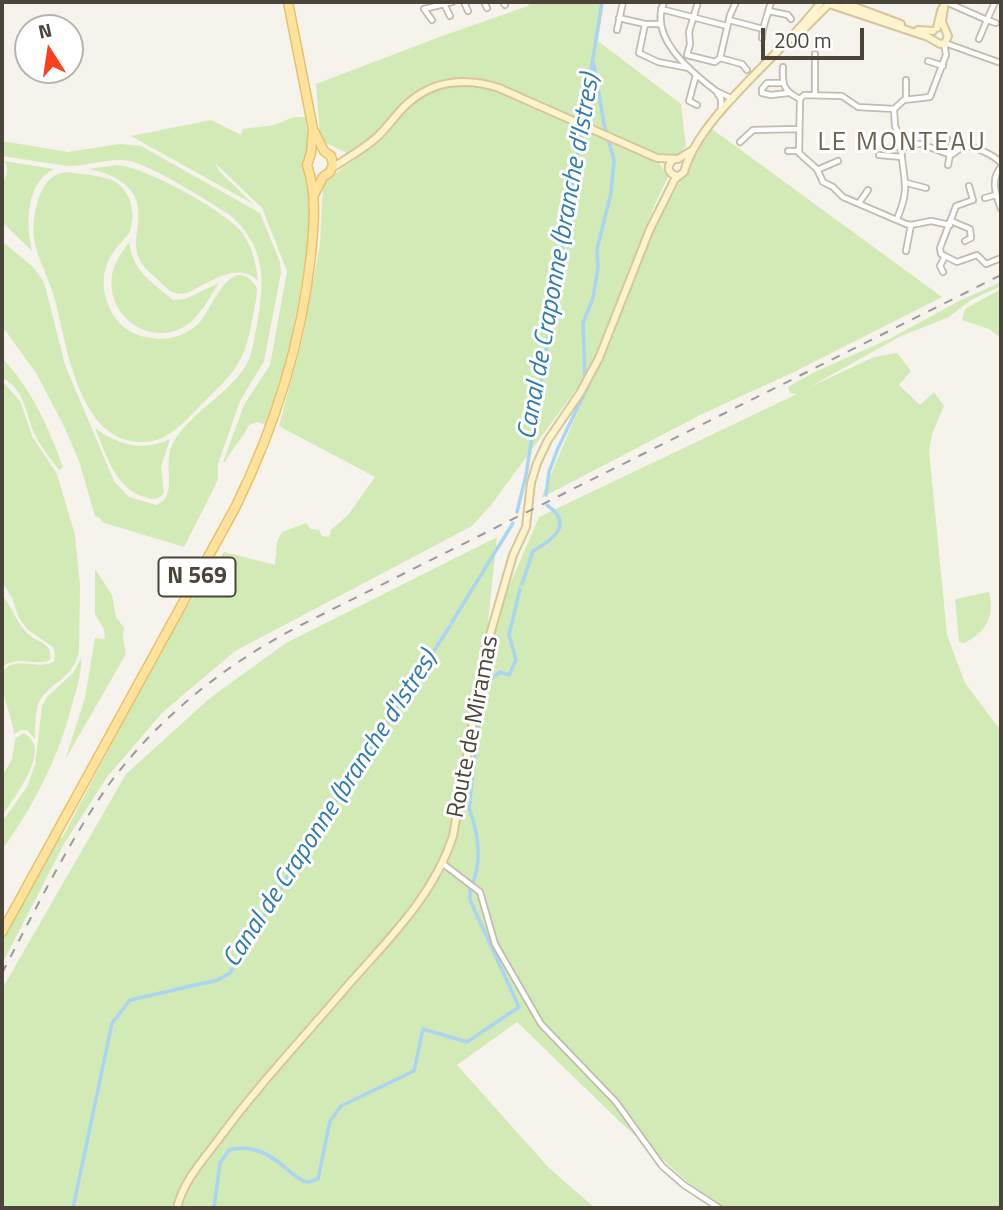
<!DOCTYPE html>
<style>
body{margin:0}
#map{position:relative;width:1003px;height:1210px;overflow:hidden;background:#f6f3ec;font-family:"Titillium Web",sans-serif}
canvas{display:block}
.frame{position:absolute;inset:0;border:4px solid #4b4439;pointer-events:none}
.north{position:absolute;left:14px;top:14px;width:70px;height:70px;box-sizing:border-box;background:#fff;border:2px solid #b7b4b0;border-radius:50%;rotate:348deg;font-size:19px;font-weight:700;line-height:28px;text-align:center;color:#4b4439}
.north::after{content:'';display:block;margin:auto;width:24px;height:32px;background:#fc3f1d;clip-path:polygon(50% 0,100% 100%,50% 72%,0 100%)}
.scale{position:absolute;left:761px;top:28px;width:103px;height:32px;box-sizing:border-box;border:4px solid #4b4439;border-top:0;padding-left:9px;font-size:21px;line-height:24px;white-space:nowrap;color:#4b4439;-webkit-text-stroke:5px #fff;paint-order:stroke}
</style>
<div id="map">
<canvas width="1003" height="1210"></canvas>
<div class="frame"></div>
<div class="north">N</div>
<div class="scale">200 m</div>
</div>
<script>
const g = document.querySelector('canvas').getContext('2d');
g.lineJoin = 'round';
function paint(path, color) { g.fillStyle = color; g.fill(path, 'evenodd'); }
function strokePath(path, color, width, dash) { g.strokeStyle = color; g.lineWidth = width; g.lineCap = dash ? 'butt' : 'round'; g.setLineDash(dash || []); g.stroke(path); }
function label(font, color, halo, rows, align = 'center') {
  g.font = font + ' "Titillium Web",sans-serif'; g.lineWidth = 6; g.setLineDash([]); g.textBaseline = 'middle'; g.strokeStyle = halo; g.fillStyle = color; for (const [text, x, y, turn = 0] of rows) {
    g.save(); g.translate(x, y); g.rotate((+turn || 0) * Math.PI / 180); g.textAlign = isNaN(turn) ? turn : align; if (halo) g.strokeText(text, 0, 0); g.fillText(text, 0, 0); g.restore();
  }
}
const green = new Path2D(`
 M530,2h74l-6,39 83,63 5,42 -9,10 -25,1 8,7 8,13 -13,27 -51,135 -27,49 -86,117 -19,21 -237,125 -73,62 -55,64 -43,67 -62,120v-23l57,-103h3l111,-210 51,-76 51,13 2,-23 5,-10 24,-9 5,6 8,1 3,6 7,1 2,-7 17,-15 27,-38 -96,-51 24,-90 17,-92 3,-62 34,-24 -33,-16 -4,-9 -4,-49 126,-48 86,-30z
 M294,117h12l2,35 -4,9 6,36 -2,52 -19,104 -20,73 -12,-4 -8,3c-7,14 -17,24 -24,37h-2l21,-57 26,-40 17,-94 -25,-63 -47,-45 4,8 34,33 -122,-68 80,-16 30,15 2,-6 31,-4z
 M712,129l230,168 -148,75 -92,42 -161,84 116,-274 34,-63z
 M2,141l66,11 52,-8 21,2 119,67 20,49 1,11 -17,88 -24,40 -22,63v15l-4,9 -30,59 -83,-25 -1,-4 -5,-2 -16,-55 -16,-37 -27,-51 -34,-47v-81l1,-3 30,25 11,15 21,83 49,116 15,16 27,8c24,-9 5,-40 17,-62 16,-29 51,-46 70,-73 10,-14 11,-31 14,-46 8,-44 9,-77 -27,-109 -23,-14 -83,-54 -107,-55 -19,-1 -36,6 -55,6l-66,-10z
 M4,161l50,8c-29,14 -28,56 -22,82l-30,-29c0,-10 -2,-26 0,-35 3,-11 9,-15 2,-26z
 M116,165c28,1 105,44 124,65 12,15 16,32 18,51 -20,-21 -49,2 -71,12 -13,3 -19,-3 -28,-12 -7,-7 -18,-15 -21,-25 -4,-11 -1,-22 0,-33 5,-34 -21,-49 -50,-54z
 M67,172c14,2 29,3 42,7 21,7 29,35 20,54 -5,7 -12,13 -17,21 -13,21 -10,45 4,65 8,11 22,18 36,19 16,3 32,-2 45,-13 15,-14 34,-77 60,-37 0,11 -3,21 -5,32 -8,45 -18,52 -50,84 -12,12 -24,26 -40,34 -8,4 -17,4 -25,4 -59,-5 -70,-96 -82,-142 -7,-28 -25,-50 -21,-80 3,-21 9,-46 33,-48z
 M129,242c4,30 22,39 44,58l12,-1 34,-16c-8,12 -15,26 -25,36 -34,34 -89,2 -82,-44 2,-12 10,-23 17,-33z
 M1001,282v4l-30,14 -22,17 -50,20 -91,51 66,-31 23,-4 14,18 -12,14 21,20 14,-13 10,14 -12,28 -3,16 18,185 18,48 36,48v477h-284l-98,-87 -102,-99 -60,43 92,103 46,40h-593v-219l124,-215 84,-76 76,-55 211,-106 -11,103 53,-123 258,-123 -7,-1 -2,-6 27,-15 74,-33 72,-39z
 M1001,289v49l-12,-9 -27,-9 3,-11z
 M2,358c29,30 47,70 61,109l-4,3c-8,-11 -19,-24 -25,-37 -10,-24 -7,-39 -32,-56z
 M2,381l18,20 13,37 24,36 18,61 5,51 -1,66c-8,29 -26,28 -39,48 -6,10 -4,27 -5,39l-8,-9h-6l-7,4c-2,-20 -14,-39 -12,-60 9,-21 38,-2 52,-13l1,-7 -2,-7 -25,-17 -9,-12 -7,-20 -10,-16z
 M95,428c23,17 48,24 75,11l-9,28 3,26c-6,7 -11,7 -20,4 -29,-9 -38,-43 -49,-69z
 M95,569l17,26 4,22 8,11 -1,8 3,18 -61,106 20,-62 10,-60 10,1 -1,-10 -9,-15z
 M989,592c6,24 -2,40 -25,51l-5,-1 -4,-43z
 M2,595c10,12 14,27 25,38 9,9 27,10 23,27 -18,7 -30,-6 -48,7z
 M81,658c1,16 -5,32 -9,47 -14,54 -38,100 -70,145v-28l25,-35 8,-22 7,-59 5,-9 27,-25z
 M23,733c32,14 -10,66 -21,83v-39l10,-18 3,-20z`);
const canal = new Path2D(`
 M585,378l-2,-55 10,-25 5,-31 -1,-18 14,-56 3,-33 -10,-36 -10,-60
 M546,495l3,-23 9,-24 32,-66
 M517,512l9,-37 76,-473
 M522,584l11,-33c12,-7 37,-21 23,-38 -2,-3 -6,-5 -9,-8
 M452,622l61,-99
 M473,883c9,-24 5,-51 -4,-75l13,-115 5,-11 13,-10 9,3 7,-15 -7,-25 11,-46
 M73,1208l39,-185 18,-23 88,-20 12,-7 80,-134 43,-63 97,-150
 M214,1208l6,-45 9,-13c24,-6 41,4 59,20 5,4 12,11 19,12 4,0 7,-2 11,-3l12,-58 11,-15 73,-35 9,-42 44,13 52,-35 -49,-107v-12`);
const street = new Path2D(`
 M464,2l4,9
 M484,2l3,6
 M503,2l2,3
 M664,2c-16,35 27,70 52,89
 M946,2l41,18 8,-18
 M444,4l6,12
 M661,9l66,17
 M769,11l19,4 3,4
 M619,18l26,6h16
 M432,20l-8,-11 28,-7
 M729,20l34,9 8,-27
 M645,24l-6,29 19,9 31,6
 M617,30l6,-28
 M762,38l1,-9
 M979,39l8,-19 9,3
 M945,43l56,20
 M815,54v41
 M687,55l28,7 5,-4 22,6 5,6
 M687,55l3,-11 -1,-12 9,-30
 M720,58l10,-43 6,-13
 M928,61l15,5
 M783,67c-1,17 0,24 17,32
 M696,75l-7,26 8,4
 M906,80v19
 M782,83h-15l-5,6v4l9,2 17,-2
 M800,99l-1,54 18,16 6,13 10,5 10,10 63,27 5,1 20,-4 19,4
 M800,99l4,-4 38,1 16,11 36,2
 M721,111v-12l-5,-8 17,8
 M897.5 144a4.5 4.5 0 1 1 9 0a4.5 4.5 0 1 1-9 0Z
 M901,140l-6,-14 -1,-17 10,-9 26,-3 16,-42 -2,-12
 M740,142l13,-12 45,-1
 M906,144h15l30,11c4,-2 7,-6 11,-7 9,-5 33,8 39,15
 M788,151h10
 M942,152l5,-14
 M879,155l23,2
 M948,165l2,-10
 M1001,167c-11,12 -5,28 0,42
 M817,170l21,-9
 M907,183l19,5
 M969,186l4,14 -17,6 -16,42 1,6 16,8 20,-7 9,9 15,-6
 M985,198l11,-3
 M859,203l9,-13
 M897,219c14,-33 6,-39 4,-71
 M951,221l19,8 1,9 -6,3
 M906,251l5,-26
 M943,272l-3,-6 5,-10
 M442,863l38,29 15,52 46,80 75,78 46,64 22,19 35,23`);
const secondary = new Path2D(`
 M842,2l59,22
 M832,5l96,32 12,7 5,-1 3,-7 -6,-14 2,-15
 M937,28l4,-17 5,-9
 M918,30l15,1
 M794,39l34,-34
 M673,160c-7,6 -5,14 4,16
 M332,168c15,-10 32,-19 45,-31 11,-10 19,-23 30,-33 26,-24 59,-27 92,-16l158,70 21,1 13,-8
 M177,1208c6,-26 25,-47 41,-68 40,-55 87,-104 131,-156 40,-45 85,-89 104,-148l32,-184 28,-97 13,-28 5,-44 6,-20 11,-23 32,-47 19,-35 51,-129 25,-50 9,-7c15,-57 101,-119 137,-170`);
const primary = new Path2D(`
 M314,131l10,20 7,5 2,8 -3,8 -7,5 -9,18
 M2,932l233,-424c40,-81 66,-163 76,-253 3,-31 6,-61 -4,-90l4,-12 2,-24 -25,-127`);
const rail = new Path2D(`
 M2,973c34,-64 66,-131 108,-190 51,-68 116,-119 191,-158l700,-350`);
const shields = [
 [197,577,77]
];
const shieldNames = [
 ["N 569",197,577]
];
const streetNames = [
 ["Route de Miramas",474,727,-79]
];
const neighbourhoodNames = [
 ["LE MONTEAU",902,144]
];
const waterNames = [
 ["Canal de Craponne (branche d'Istres)",560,257,-80],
 ["Canal de Craponne (branche d'Istres)",331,810,-57]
];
paint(green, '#d2eab5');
strokePath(canal, '#a9d4f2', 3.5);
strokePath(street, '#c2bbae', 8);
strokePath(secondary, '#d6c79b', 10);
strokePath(primary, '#e6c16a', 11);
strokePath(street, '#fff', 4.5);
strokePath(secondary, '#fff3cd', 6);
strokePath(primary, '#ffe39c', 8);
strokePath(rail, '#9a9a9a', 2, [9, 9]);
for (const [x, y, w] of shields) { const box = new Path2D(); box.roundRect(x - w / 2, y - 19.5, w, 39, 5); g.fillStyle = '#fff'; g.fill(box); strokePath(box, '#4b4439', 2); }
label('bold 23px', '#4b4439', null, shieldNames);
label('24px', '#4b4439', '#fff', streetNames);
g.letterSpacing = '2px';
label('26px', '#6e6250', '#fff', neighbourhoodNames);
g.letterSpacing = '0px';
label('italic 26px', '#2e7ab2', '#fff', waterNames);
</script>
